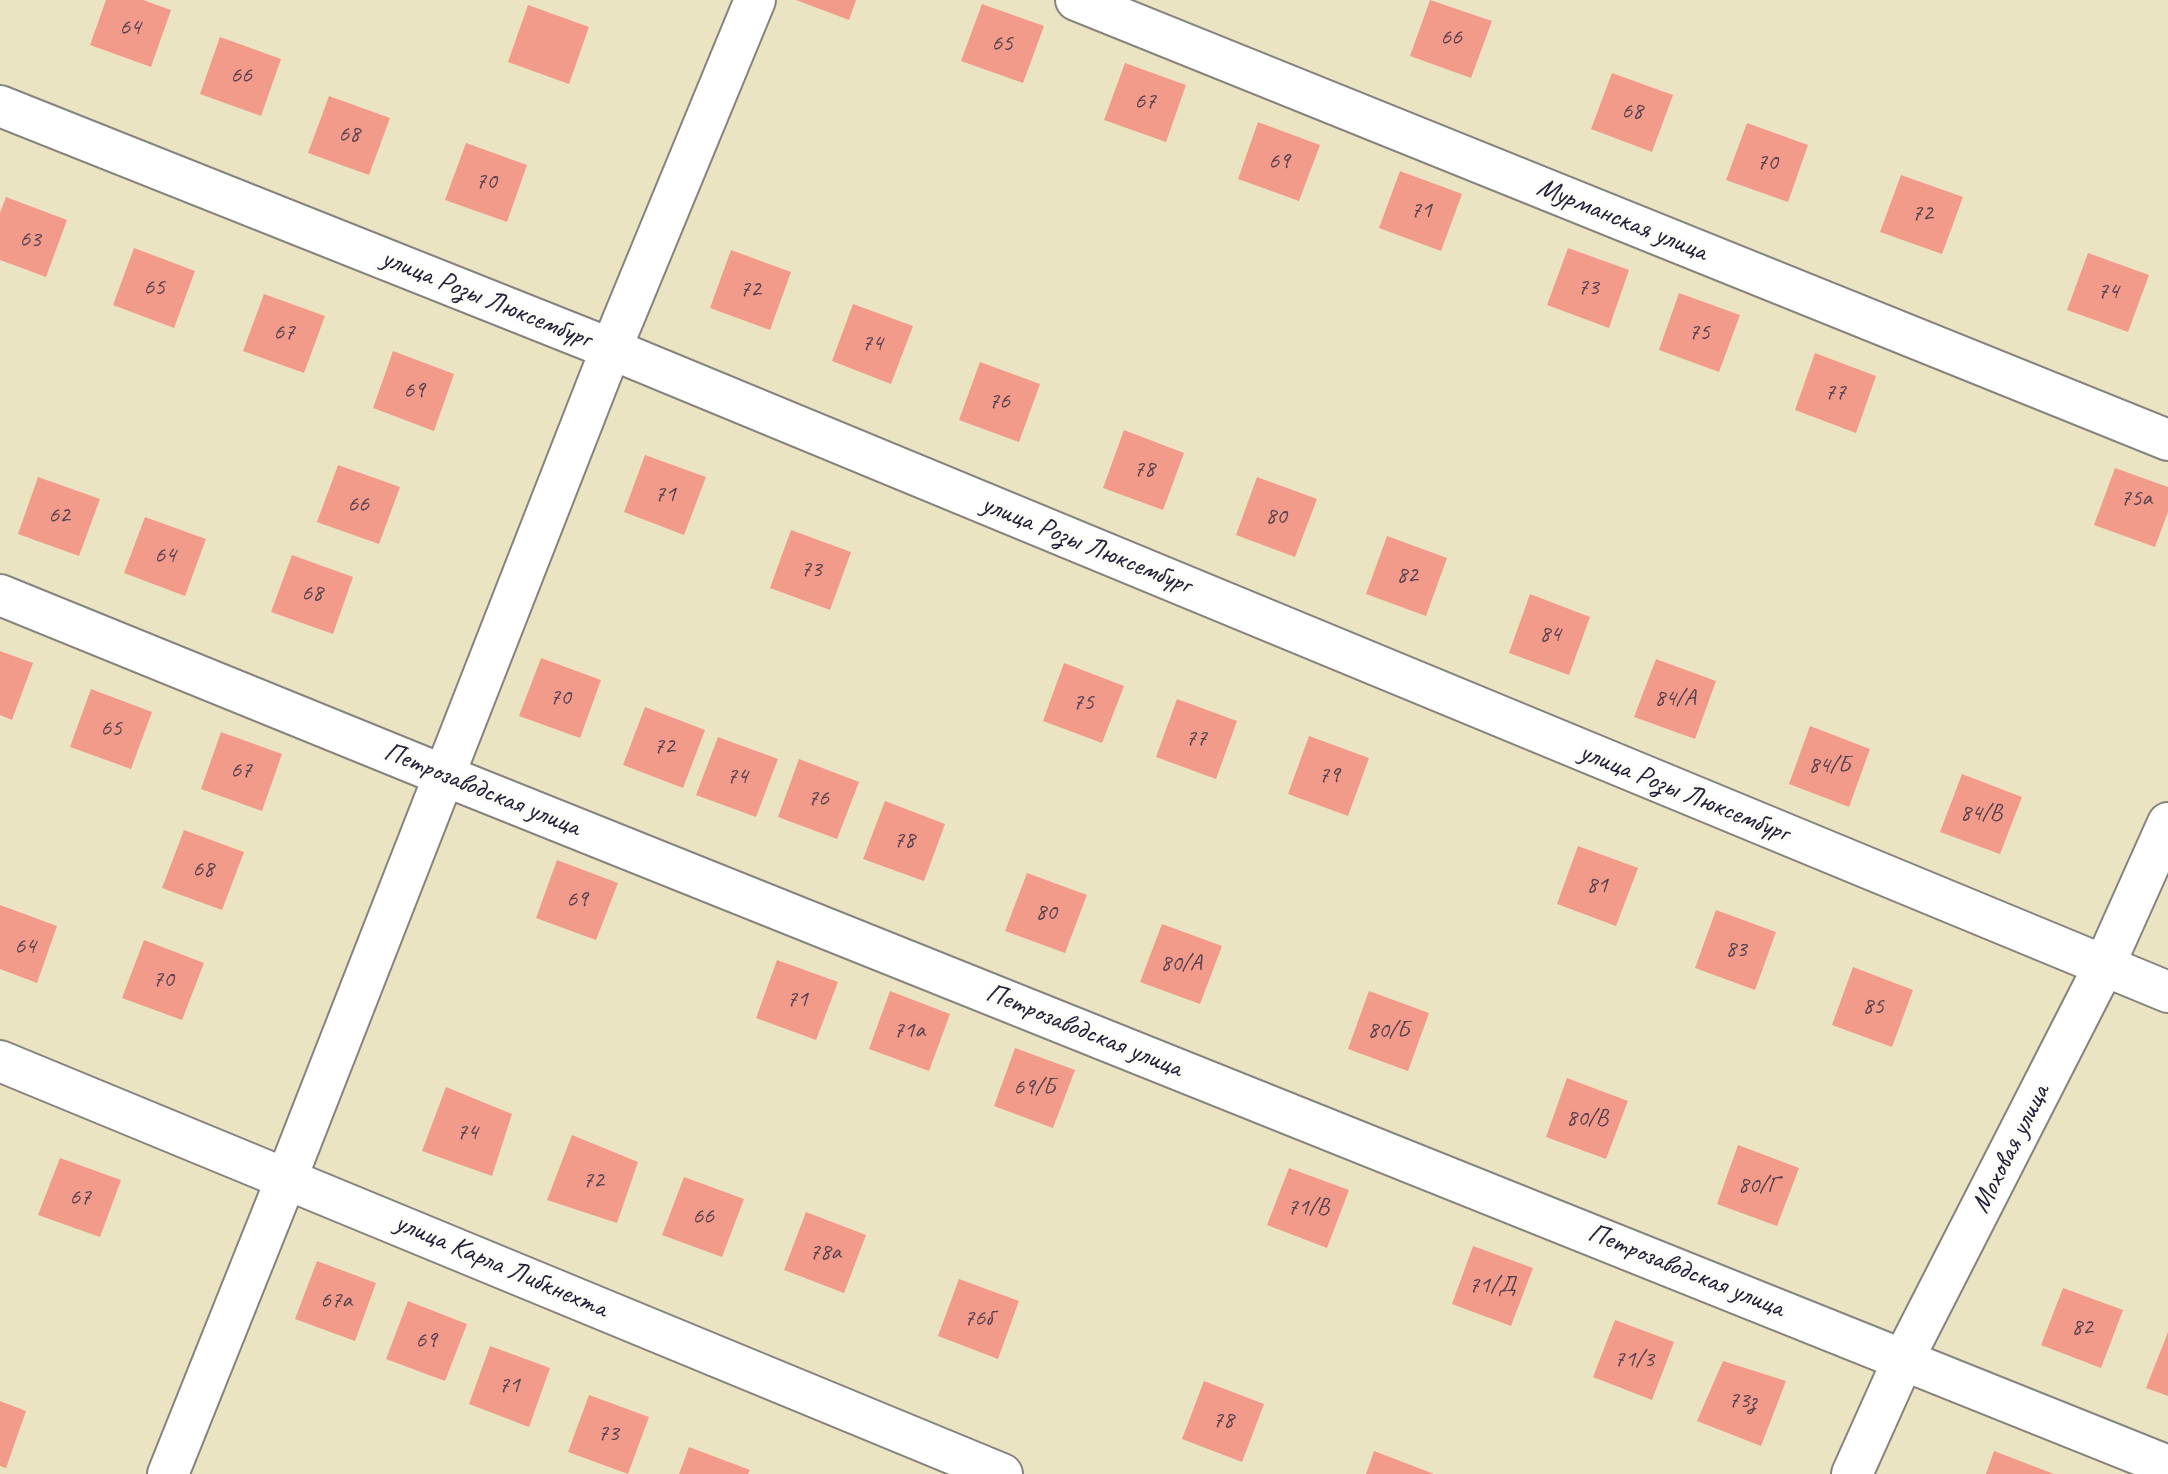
<!DOCTYPE html>
<meta charset="utf-8">
<style>
body{margin:0}
canvas{display:block;background:#ebe4c3}
</style>
<canvas width="2168" height="1474"></canvas>
<script>
const g = document.querySelector('canvas').getContext('2d');
g.lineJoin = 'round';
function paint(path, color) { g.fillStyle = color; g.fill(path, 'evenodd'); }
function strokePath(path, color, width, dash) { g.strokeStyle = color; g.lineWidth = width; g.lineCap = dash ? 'butt' : 'round'; g.setLineDash(dash || []); g.stroke(path); }
function label(font, color, halo, rows, align = 'center') {
  g.font = font + ' Caveat,sans-serif'; g.lineWidth = 6; g.setLineDash([]); g.textBaseline = 'middle'; g.strokeStyle = halo; g.fillStyle = color; for (const [text, x, y, turn = 0] of rows) {
    g.save(); g.translate(x, y); g.rotate((+turn || 0) * Math.PI / 180); g.textAlign = isNaN(turn) ? turn : align; if (halo) g.strokeText(text, 0, 0); g.fillText(text, 0, 0); g.restore();
  }
}
const building = new Path2D(`
 M106,0h37l28,10 -20,57 -61,-22z
 M796,0h60l-7,20z
 M1430,0l62,21 -21,57 -61,-22z
 M982,4l62,22 -21,57 -62,-22z
 M528,5l61,22 -20,57 -61,-22z
 M220,37l61,22 -20,57 -61,-22z
 M1125,63l61,22 -20,57 -62,-22z
 M1612,73l61,22 -21,57 -61,-23z
 M329,96l61,22 -21,57 -61,-22z
 M1258,122l62,23 -21,56 -61,-22z
 M1747,123l61,22 -20,57 -62,-22z
 M466,143l61,22 -20,57 -62,-22z
 M1400,171l62,23 -21,57 -62,-23z
 M1901,175l62,22 -21,57 -62,-22z
 M6,197l61,23 -21,57 -46,-17v-47z
 M134,248l61,23 -21,57 -61,-23z
 M1568,248l61,22 -20,58 -62,-23z
 M731,250l60,22 -21,58 -60,-22z
 M2088,253l61,22 -21,57 -61,-22z
 M1679,293l61,22 -21,57 -60,-22z
 M264,294l61,22 -21,57 -61,-22z
 M853,304l60,22 -22,58 -59,-23z
 M393,351l61,23 -20,57 -61,-23z
 M1815,353l61,23 -20,57 -61,-23z
 M980,362l60,22 -21,58 -60,-22z
 M1124,430l60,23 -21,57 -60,-22z
 M645,455l61,22 -22,58 -60,-23z
 M338,465l62,22 -21,57 -62,-22z
 M2115,468l53,19v25l-13,35 -61,-22z
 M38,477l62,22 -21,57 -61,-22z
 M1257,477l60,22 -22,58 -59,-22z
 M145,517l61,22 -21,57 -61,-23z
 M791,530l60,22 -21,58 -60,-22z
 M1387,536l60,22 -21,58 -60,-22z
 M292,555l61,22 -20,57 -62,-22z
 M1530,594l60,23 -21,58 -60,-22z
 M0,651l33,12 -21,57 -12,-5z
 M541,658l60,22 -21,58 -61,-22z
 M1656,659l60,22 -21,58 -61,-22z
 M1064,663l60,23 -22,57 -59,-22z
 M91,689l61,23 -21,57 -61,-22z
 M1177,699l60,22 -21,58 -60,-22z
 M645,707l60,23 -22,58 -60,-23z
 M1810,726l60,23 -21,58 -60,-23z
 M221,732l61,22 -20,57 -61,-22z
 M1309,736l60,22 -21,58 -60,-22z
 M718,737l60,22 -22,58 -60,-22z
 M799,759l60,23 -22,57 -59,-22z
 M1962,774l60,23 -22,57 -60,-22z
 M885,801l60,23 -21,57 -61,-22z
 M184,830l60,22 -22,58 -60,-22z
 M1578,846l60,22 -22,58 -59,-22z
 M557,860l61,23 -22,57 -60,-22z
 M1027,873l60,22 -22,58 -60,-22z
 M0,905l57,21 -20,57 -37,-14z
 M1716,910l60,22 -21,58 -60,-22z
 M1162,924l60,22 -22,58 -60,-22z
 M144,940l60,23 -22,57 -60,-22z
 M777,960l61,22 -22,58 -60,-22z
 M1853,967l60,23 -21,57 -60,-22z
 M890,991l60,23 -21,57 -60,-22z
 M1369,991l60,22 -21,58 -60,-22z
 M1015,1048l60,22 -22,58 -59,-22z
 M1567,1078l61,23 -22,58 -60,-22z
 M446,1087l66,27 -20,62 -70,-25z
 M572,1135l66,27 -21,61 -70,-23z
 M1738,1145l61,23 -22,58 -60,-22z
 M60,1158l61,22 -21,57 -62,-22z
 M1289,1168l60,22 -22,58 -60,-23z
 M684,1177l60,22 -22,58 -60,-22z
 M806,1212l60,23 -22,58 -60,-23z
 M1473,1246l60,22 -22,58 -59,-22z
 M317,1261l59,22 -21,58 -60,-22z
 M959,1279l60,22 -21,58 -60,-23z
 M2063,1288l60,22 -22,58 -60,-23z
 M408,1301l59,23 -22,57 -59,-22z
 M1615,1320l59,22 -22,58 -59,-23z
 M2168,1332v64l-22,-8z
 M490,1346l60,22 -21,59 -60,-23z
 M1723,1361l63,20 -25,65 -64,-25z
 M1204,1381l60,23 -22,58 -60,-23z
 M589,1395l60,22 -21,57 -60,-22z
 M0,1401l26,10 -20,57 -6,-2z
 M689,1447l61,23 -2,4h-69z
 M1374,1451l60,23h-68z
 M1994,1451l60,23h-68z`);
const minor = new Path2D(`
 M1076,0l1092,440
 M0,106l611,243 1557,643
 M0,595l443,180 1725,691
 M0,1061l1002,413
 M168,1474l119,-297 324,-828 144,-349
 M1852,1474l52,-116 200,-392 64,-143`);
const numberNames = [
 ["64",130,28],
 ["66",1451,38],
 ["65",1002,44],
 ["66",241,76],
 ["67",1145,102],
 ["68",1632,112],
 ["68",349,135],
 ["69",1279,162],
 ["70",1767,163],
 ["70",486,182],
 ["71",1421,211],
 ["72",1922,214],
 ["63",30,240],
 ["65",154,288],
 ["73",1588,288],
 ["72",750,290],
 ["74",2108,292],
 ["67",284,333],
 ["75",1699,333],
 ["74",872,344],
 ["69",414,391],
 ["77",1835,393],
 ["76",999,402],
 ["78",1144,470],
 ["71",665,495],
 ["75а",2136,499],
 ["66",358,505],
 ["62",59,516],
 ["80",1276,517],
 ["64",165,556],
 ["73",811,570],
 ["82",1407,576],
 ["68",312,594],
 ["84",1550,635],
 ["70",560,698],
 ["84/А",1675,699],
 ["75",1083,703],
 ["65",111,729],
 ["77",1196,739],
 ["72",664,747],
 ["84/Б",1829,766],
 ["67",241,771],
 ["79",1329,776],
 ["74",737,777],
 ["76",818,799],
 ["84/В",1981,814],
 ["78",904,841],
 ["68",203,870],
 ["81",1597,886],
 ["69",577,900],
 ["80",1046,913],
 ["64",25,947],
 ["83",1736,950],
 ["80/А",1181,964],
 ["70",163,980],
 ["71",797,1000],
 ["85",1873,1007],
 ["71а",909,1031],
 ["80/Б",1388,1031],
 ["69/Б",1034,1088],
 ["80/В",1587,1119],
 ["74",467,1133],
 ["72",593,1181],
 ["80/Г",1758,1186],
 ["67",80,1198],
 ["71/В",1308,1208],
 ["66",703,1217],
 ["78а",825,1253],
 ["71/Д",1492,1286],
 ["67а",336,1301],
 ["76б",978,1319],
 ["82",2082,1328],
 ["69",426,1341],
 ["71/3",1634,1360],
 ["71",509,1386],
 ["73з",1742,1401],
 ["78",1223,1421],
 ["73",608,1434]
];
const streetNames = [
 ["Мурманская улица",1622,220,22],
 ["улица Розы Люксембург",486,299,22],
 ["улица Розы Люксембург",1086,545,22],
 ["Петрозаводская улица",482,790,22],
 ["улица Розы Люксембург",1684,793,22],
 ["Петрозаводская улица",1084,1031,22],
 ["Моховая улица",2011,1149,-63],
 ["улица Карла Либкнехта",501,1266,23],
 ["Петрозаводская улица",1686,1271,22]
];
paint(building, '#f39b8a');
strokePath(minor, '#86837f', 44);
strokePath(minor, '#fff', 40);
label('24px', '#56404f', null, numberNames);
label('28px', '#22223b', '#fdfcf7', streetNames);
</script>
